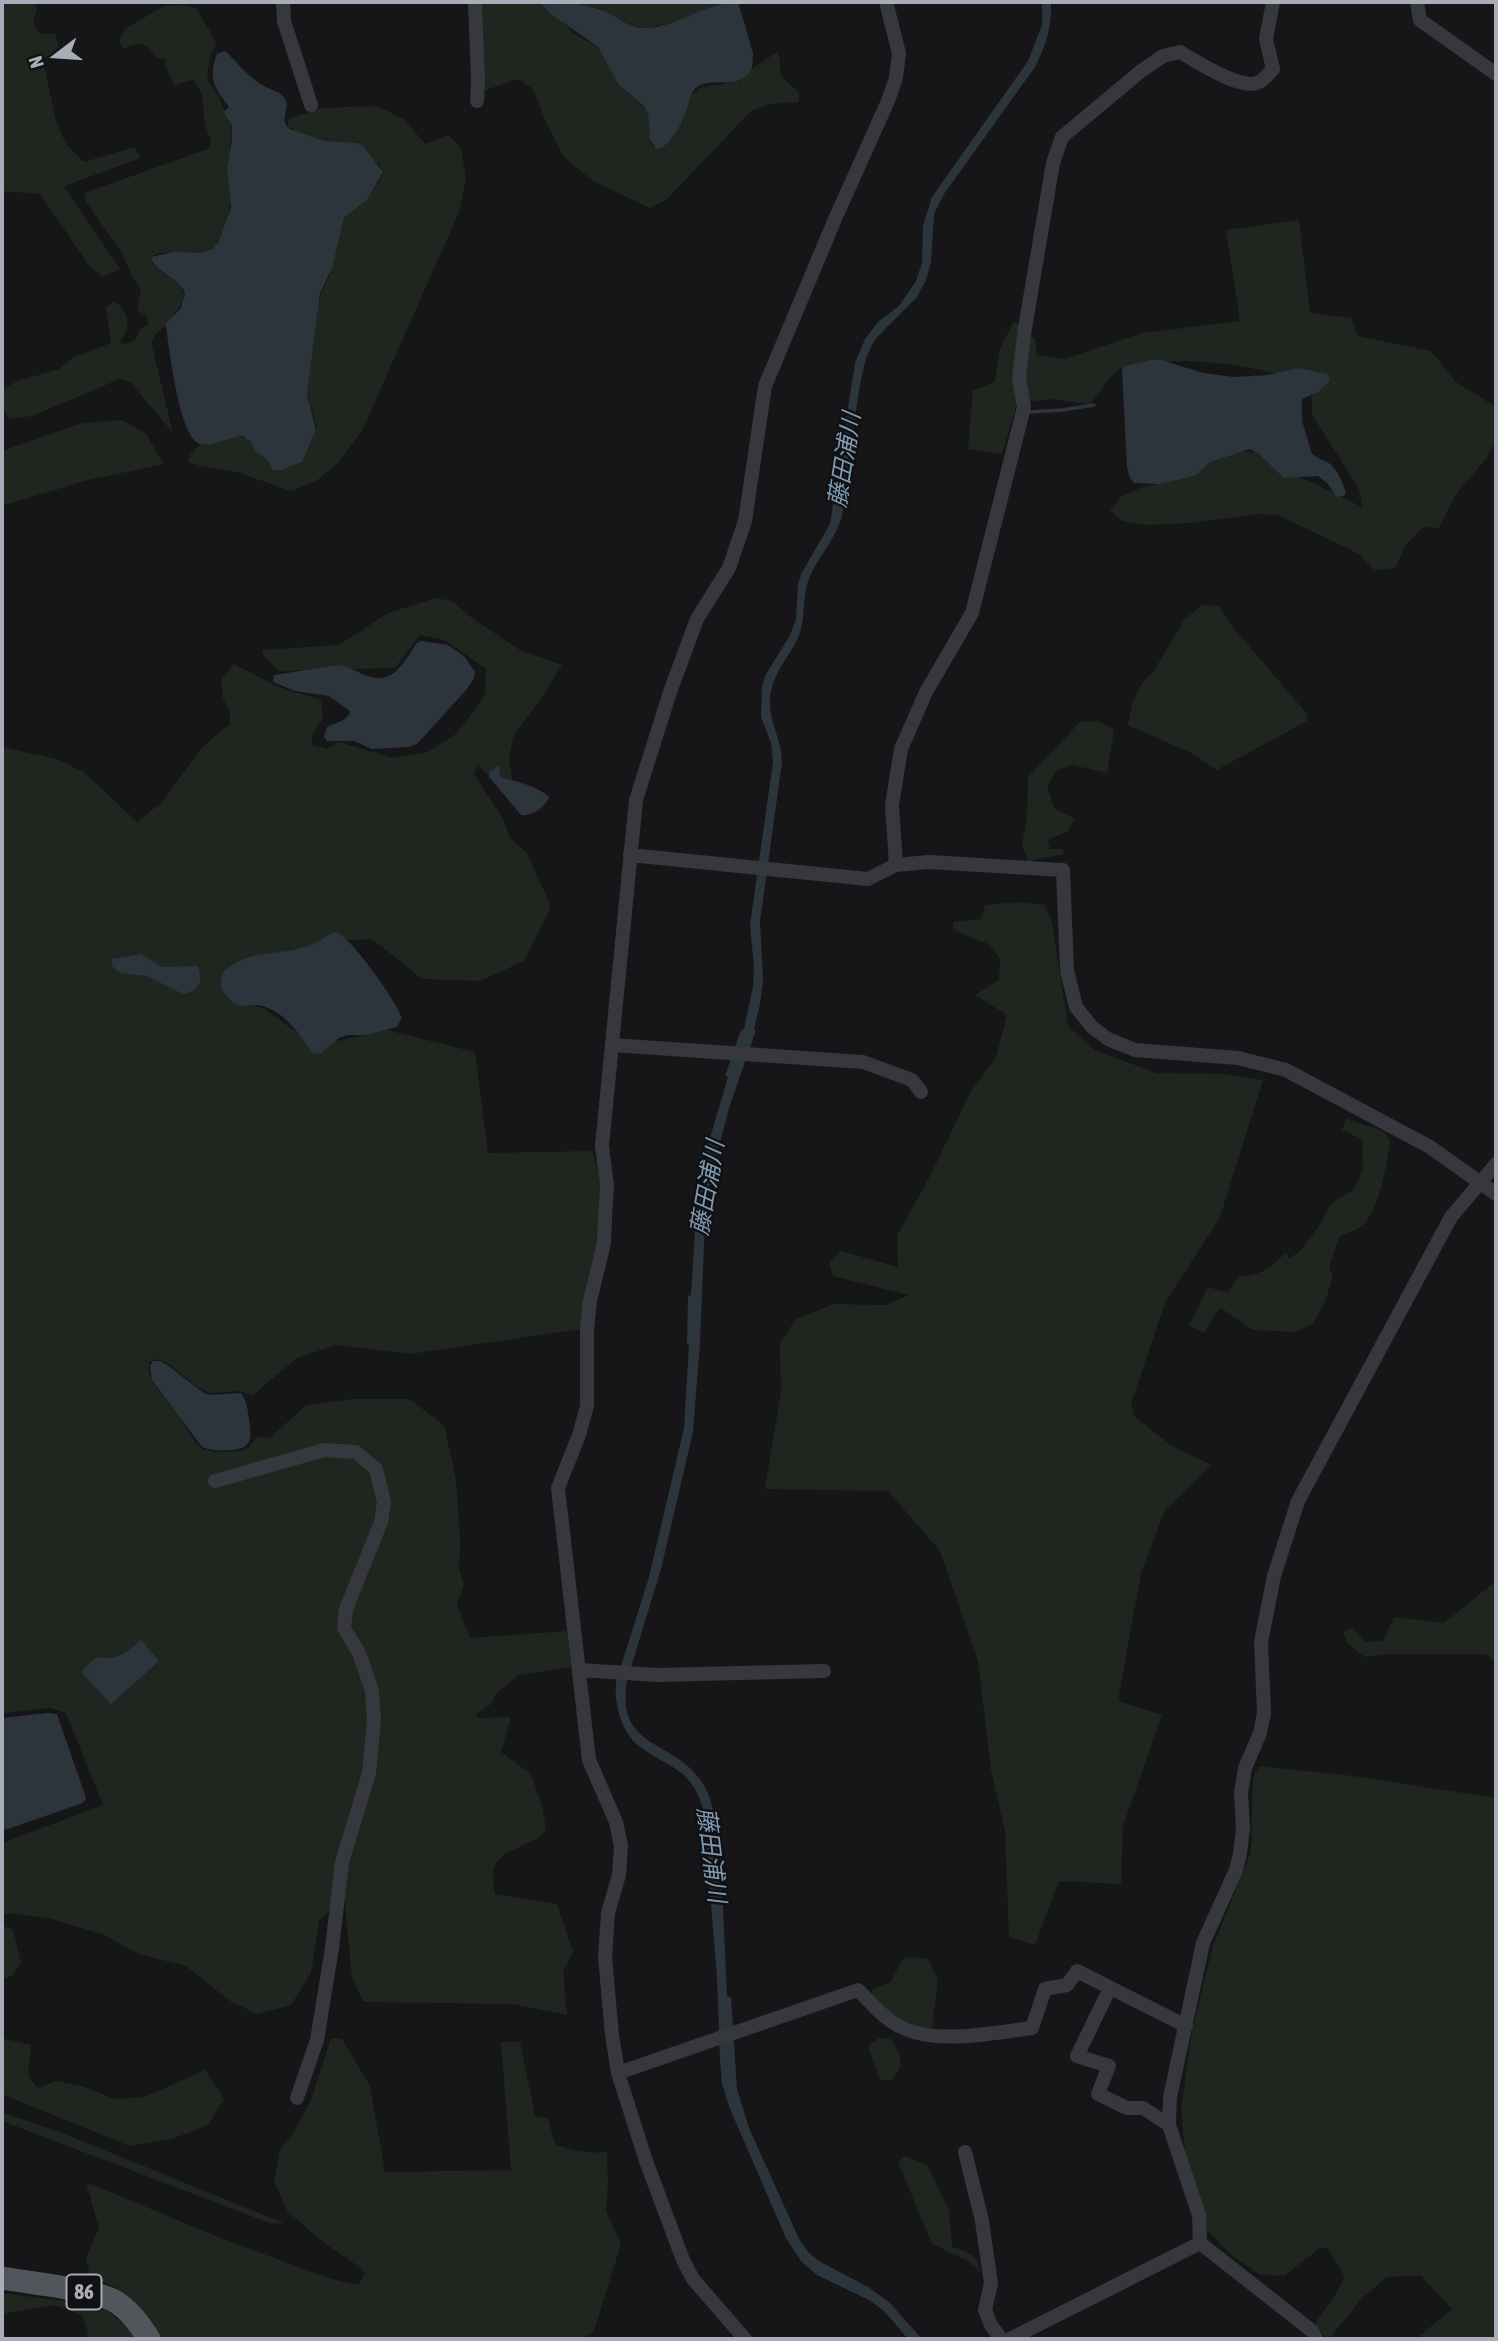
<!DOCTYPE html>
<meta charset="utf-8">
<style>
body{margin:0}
#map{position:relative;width:1498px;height:2341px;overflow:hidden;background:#161618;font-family:"Asap Condensed",sans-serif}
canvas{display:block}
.frame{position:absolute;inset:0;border:4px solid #a8adb8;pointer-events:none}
.north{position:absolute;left:21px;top:21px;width:70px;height:70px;-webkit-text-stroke:5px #111113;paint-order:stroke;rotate:253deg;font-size:19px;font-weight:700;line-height:28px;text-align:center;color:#a8adb8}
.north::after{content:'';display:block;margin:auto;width:24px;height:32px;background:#a8adb8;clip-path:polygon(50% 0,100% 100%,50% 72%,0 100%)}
</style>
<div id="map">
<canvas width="1498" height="2341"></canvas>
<div class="frame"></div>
<div class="north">N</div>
</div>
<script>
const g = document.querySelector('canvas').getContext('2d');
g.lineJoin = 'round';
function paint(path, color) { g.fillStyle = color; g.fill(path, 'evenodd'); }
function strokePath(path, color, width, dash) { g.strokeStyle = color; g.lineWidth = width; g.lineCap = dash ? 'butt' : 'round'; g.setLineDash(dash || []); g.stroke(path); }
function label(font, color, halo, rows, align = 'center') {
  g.font = font + ' "Asap Condensed","Noto Sans JP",sans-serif'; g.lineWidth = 5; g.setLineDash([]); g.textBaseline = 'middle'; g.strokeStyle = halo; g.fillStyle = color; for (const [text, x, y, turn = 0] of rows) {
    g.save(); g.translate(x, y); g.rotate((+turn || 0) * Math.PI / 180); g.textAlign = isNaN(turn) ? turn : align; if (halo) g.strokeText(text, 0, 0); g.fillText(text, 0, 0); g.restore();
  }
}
const green = new Path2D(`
 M2,2h32l3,8 -4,12 7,12h15l4,13 -16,13 13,61 10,23 18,18 51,-15 6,11 -77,28 56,83 -18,8 -14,-13 -48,-70 -38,-3z
 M482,2h58l25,21 8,10 26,15 22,39 22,18 5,7 3,32 4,4h8l20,-27 8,-25 8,-8 41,-7 13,-13 24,-16 2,3 2,21 18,17 -1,9 -26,2 -20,6 -86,90 -16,8 -57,-27 -30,-25 -17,-34 -13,-33 -15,-10 -35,12z
 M570,2h153l-45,19 -30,7 -15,-2 -35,-18z
 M184,5l12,3 21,35 -6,11 -4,18 2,11 11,16 12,29 -5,42 3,30 -1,17 -13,29 -13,7h-45l-7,4c2,18 23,17 30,30 10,15 -10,26 -15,39l-9,6 -6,10 22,91 -43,-51 -10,-3 -88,37 -22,3 -8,-10v-20l16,-8 41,-12 13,-11 39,-15 -5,-36 8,-6c15,10 18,26 6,40l3,4 11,-4 6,-11 9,-7 -2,-7 -10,-6 4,-21 -9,-13 -10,-23 -36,-51 -2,-9 124,-44 3,-8 -6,-16 -3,-31 -9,-14 -19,5 -9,-20 1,-7 -8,1c-14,-17 -15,-19 -35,-10l-4,-8 6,-12 39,-23z
 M377,106l28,14 20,24 24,-9 12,14 5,30 -7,33 -96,217 -25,34 -23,19 -24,9 -54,-19 -36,-6 -13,-4 2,-7 11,-11 37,-8 13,4c4,14 17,19 25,32l26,-10 15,-34 -10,-34 13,-99 10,-21 13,-55 7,-7 10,-6 20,-25 3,-9 -4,-8 -8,-3 -10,-16c-10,-3 -19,0 -29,-2 -15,-2 -33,-9 -44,-17v-7l34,-11z
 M1299,220l11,93 41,5 7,18 73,15 25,31 40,25v33l-10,19 -30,35 -17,34 -16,-1 -18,19 -10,22 -20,2 -16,-16 -81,-39 -21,-1 -65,9 -45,2 -25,-4 -12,-11 12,-14 20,-9 32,-6 58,-30 31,2 19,17 31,13 49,24 -2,-15 -4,-8 -44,-69 -1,-32c-52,-15 -102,-26 -156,-20 -9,0 -20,0 -28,3 -20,8 -23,24 -37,38l-40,-5 -33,4 -15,51 -34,-5 5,-59 9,-2 13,-7 5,-33 14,-27 22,19v15l29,4 77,-26 98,-12 -14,-91z
 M123,420l23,14 18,30 -80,17 -82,25v-55l80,-28z
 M436,598l16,3 20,17 48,32 42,15 -21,34 -27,36 -5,22 4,29 -17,-4 -18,-16 -5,7 31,47 5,17 18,16 24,54 -27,54 -44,20 -58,-2 -50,-40 -38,2 -102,58 33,10 50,37 72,-16 88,22 13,101 105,-2 7,31 -2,59 -17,88 -171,25 -74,-9 -39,13 -44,37 -14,-4 -28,2 -9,-3 -36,-28 -10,-3 -7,3v11l3,8 31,41 11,19 8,8 12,3 27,-1 8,-4 8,-10 13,1 36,-33 47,-6h56l35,26 12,54 4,61 -1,29 5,16 -7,20 13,33 97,-7 4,36 -52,8 -22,17 -6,12 -16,11 4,3 32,-1 -10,35 30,22 11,32 4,23c-11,19 -50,18 -53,43 -1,7 1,15 2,22l62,10 16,48 -10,20 4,43 -54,-11 -150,-2 -11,-25 -8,-81 -25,25 -8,52 -20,32 -34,9 -27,-13 -44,-35 -48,-12 -33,-19 -54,-16 -39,-6 -10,3v-73l101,-38 -37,-92 -16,-5 -48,5v-966l54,12 28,13 53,50 25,-20 40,-55 28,-23v-13l-7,-12 -2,-20 13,-15 45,23 42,13 2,17 -11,19v9l15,4 12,-7 54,16 35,-6 28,-18 29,-39 1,-26 -41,-29 -25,-5 -25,33 -116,3 -16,-15 -1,-6 77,-5 49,-32z
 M1202,605l17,1 12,19 77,90 -1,6 -90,49 -28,-18 -61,-27 4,-20 8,-19 15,-17 29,-49z
 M1099,721l15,9 -7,43 -35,-8 -15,5 -10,16 7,22 21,11 -8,13 -20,8 3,9h12l2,5 -36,7 -6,-17 5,-25 1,-42 52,-55z
 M1020,902l25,3 7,18 16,103 28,25 61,22 67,1 39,6 -43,137 -55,86 -34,101 3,12 38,30 40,19 -47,45 -24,63 -23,128 44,14 -39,111 -2,58 -62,-3 -24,64 -26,-8 -4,-106 -14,-61 -13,-109 -38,-110 -52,-60 -123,-2 16,-96 -1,-50 16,-24 38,-15 52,1 23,-10 -76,-19 -4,-14 12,-11 57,16 -1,-31 34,-62 40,-83 25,-33 11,-43 -32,-20 24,-15 1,-22 -12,-14 -35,-14 1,-8 27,-3 4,-14z
 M1346,1119l37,12 7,9c-3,23 -10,68 -26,84 -6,6 -18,9 -25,13l-10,30 4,9 -8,26 -12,22 -19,8 -42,-2 -31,-22 -8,9 -8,16 -16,-7 19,-39 20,6 10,-16c22,-2 33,-8 48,-25l3,7 11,-8 21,-28 9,-18 25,-17 8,-20 -1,-29 -20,-9z
 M1496,1581v82l-10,-9h-99l-22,3 -17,-13 -5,-12 9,-4 14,14 17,-1 11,-24 50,6z
 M1259,1766l94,10 143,22v541h-80l36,-30 -31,-33 -34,1 -25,21 -33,41h-3l-11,-16 19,-26 11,-20 -17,-28 -7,-2 -37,29 -25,-2 -29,-20 -24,-25 -21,-77 -4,-42 11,-79 21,-85 38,-94 2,-74z
 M2,1925l11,5 8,33 -9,13 -10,3z
 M910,1957l18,2 10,21 -6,48c-27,1 -41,-13 -60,-29v-10l19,-7 11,-23z
 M2,2038l29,7 -3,31 10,12 18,-7 26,5 33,13 30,-2 60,-27 19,29 -16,26 -36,14 -43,7 -127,-52z
 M331,2038l11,1 28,47 15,86 126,-2 -10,-128h19l15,74 13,2 7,26c17,7 34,10 52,8l1,32 -2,27 15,33 -27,87 -11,8h-422l-44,-51 -27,-12 -4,-19 13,-29 -13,-46 132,55 110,41 31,7 6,-12 -10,-9 -32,-22 -35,-30 -14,-31 6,-32 12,-14 19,-35z
 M879,2038l12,1c9,15 16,25 1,41h-12l-12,-34z
 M2,2112l60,21 222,90 -12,1 -270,-103z
 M905,2156l22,9 22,45 3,37c14,4 26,8 28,24l-14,-11 -34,-16 -34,-82z
 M2,2293l62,8 42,9 26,21 5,8h-51l2,-7 -6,-17 -28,-10 -52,9z`);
const water = new Path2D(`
 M539,2c23,0 43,0 65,9 13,5 25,17 40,17 33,0 61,-26 94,-26l15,51 -1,16c-15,24 -37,6 -55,18 -7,5 -8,17 -11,25 -5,13 -13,27 -24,36l-6,1 -6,-10 -2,-25 -4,-8 -25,-21 -21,-38 -47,-33z
 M1042,2h9c1,25 -5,43 -16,65l-91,127 -10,20 -3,48 -5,18 -9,17 -32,32 -11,12 -7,15c-16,52 -12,112 -26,163 -7,23 -25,40 -33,62 -6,18 -2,38 -10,57 -10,21 -27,37 -28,62 -1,22 12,40 12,62l-22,160 3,59 -3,23 -6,25 2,1 -27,78 -17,65 -7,48 -5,122 -7,89 -32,137 -34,111c-11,69 42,58 72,98 14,18 16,41 18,63h3l7,155 4,1 6,92 12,39 51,113 9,12 10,8 49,26 21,15 33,37h-14l-23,-27 -14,-11 -54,-26 -16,-14 -15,-23 -56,-129 -8,-25 -2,-24 -3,-82 -11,-136 3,-2c0,-12 -3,-21 -6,-32 -13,-42 -34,-39 -64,-62 -18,-14 -25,-43 -23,-64l33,-105 35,-149 5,-83 -2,-1 1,-48 3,-1 5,-82 11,-65 21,-71 -3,-1 16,-46 3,-1 9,-42 1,-19 -4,-43 23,-163 -2,-19 -10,-26 1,-30 3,-11 25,-41 6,-16 2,-35 3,-10 29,-50 25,-161 10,-24 13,-17 21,-16 17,-25 6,-18 1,-38 9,-28 96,-136 14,-36z
 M225,51c12,11 26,29 41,36 7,4 14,4 19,12 6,11 -7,20 5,30l34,12 33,2 6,3 20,26 -16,28 -23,18 -12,50 -12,25 -13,102 9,35 -14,32 -23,9 -6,-1 -6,-10 -12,-9 -4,-9 -8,-6c-14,0 -29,12 -43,8 -21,-6 -31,-97 -34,-118v-3l15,-15 4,-15c-6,-17 -30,-19 -34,-36l23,-5 26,1 12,-4 6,-6 13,-35 -4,-40 5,-29v-13l-8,-14 5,-5c-15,-20 -21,-29 -12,-53z
 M1151,360h10l42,13 31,4 34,-2 30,-7 30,6 2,6 -12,12 -16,7v22l10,33c5,4 9,5 15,8 10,5 16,21 19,31l-2,3 -7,1 -10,-14 -9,-7 -34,2 -25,-24 -9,-5 -40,13 -14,13 -14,4 -22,5 -26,-1 -4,-5 -3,-11 -5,-98 3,-3z
 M421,641l27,4 17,12 10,15 -1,6 -7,11 -50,55 -9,3 -36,2 -18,-8h-27l-3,-4 3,-10c8,-4 21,-6 23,-16l-21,-15 -34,-5 -22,-9 1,-7 65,-10c13,2 20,9 32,12 24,7 34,-18 46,-34z
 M499,766l1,1 -1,8 4,3c16,4 34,8 46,19 -3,10 -18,20 -28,18l-32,-38v-5z
 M336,932c16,7 60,68 66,86l-5,9 -29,8h-20l-9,3 -18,15 -8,1c-13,-18 -23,-37 -45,-46 -22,-9 -28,10 -47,-20l1,-14c22,-25 55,-18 83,-27 11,-3 20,-11 31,-15z
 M141,954l21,13 36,-1c5,15 2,25 -15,28l-36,-18 -26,-3 -9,-7v-7z
 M153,1361h7l6,3 38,29 6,2 31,-2c6,9 7,17 8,27 3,19 3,29 -19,30 -11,1 -17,1 -28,-3l-50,-67 -2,-14z
 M141,1640l18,21 -48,43 -28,-30 1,-6 13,-11c20,4 30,-5 44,-17z
 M48,1713l9,1 29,84 -3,5 -81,28v-113z`);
const stream = new Path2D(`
 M1030,412l32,-2 32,-5`);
const minor = new Path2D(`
 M283,2l1,19 27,84
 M475,2l3,78 -1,21
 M1417,2l3,18 76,54
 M630,855l238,24 28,-14 33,-3 134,8 4,101 9,36 16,20 16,12 27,11 103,8 48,12 144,77 66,47
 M896,865l-4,-60 9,-56 25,-57 46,-79 52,-206 -5,-29 6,-50 28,-165 9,-26 79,-66 22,-15 17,-4c16,9 58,37 77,31 7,-2 11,-9 16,-14l-7,-30 7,-37
 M612,1045l251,17 49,18 9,12
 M215,1481l109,-31 32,2 20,17 8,33 -3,20 -35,87 -2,19 15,25 13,38 2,29 -5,53 -27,89 -10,86 -15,92 -20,58
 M579,1670l78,5 167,-4
 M1110,1988l-33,68 32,10 -11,28 29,14h16l26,17
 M618,2073l240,-83c11,10 22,25 36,33 36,24 97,10 138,5l13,-39 22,-4 10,-14 109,55
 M965,2152l17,69 9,62 -6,27 6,15 10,14
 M1200,2243l-1,-28 -30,-90 1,-28 33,-154 33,-73 4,-16 3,-26 -2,-35 4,-25 15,-35 4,-20 -3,-71 13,-66 24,-75 153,-284 45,-53
 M1200,2243l112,88 4,8
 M745,2339l-52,-60 -10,-19 -37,-99 -28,-88 -6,-38 -7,-78 3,-44 11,-38 2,-29 -5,-24 -27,-62 -31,-272 21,-53 8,-29v-76l3,-29 14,-58 1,-25 2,-33 -5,-39 34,-346 34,-108 27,-73 32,-51 16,-47 20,-135 70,-167 53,-118 8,-23 3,-25 -13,-51
 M1010,2339l190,-96`);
const primary = new Path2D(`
 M2,2278c27,5 93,11 114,24 13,8 25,24 33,37`);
const shields = [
 [84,2292,35]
];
const shieldNames = [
 ["86",84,2292]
];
const waterNames = [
 ["藤田浦川",845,460,-81],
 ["藤田浦川",708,1188,-80],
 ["藤田浦川",711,1855,83]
];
paint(green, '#1e261f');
paint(water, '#2c353c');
strokePath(stream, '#2c353c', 3.5);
strokePath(minor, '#37383d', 14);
strokePath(primary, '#53555c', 23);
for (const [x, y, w] of shields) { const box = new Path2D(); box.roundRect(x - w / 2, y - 17.5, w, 35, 5); g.fillStyle = '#111113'; g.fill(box); strokePath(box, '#a8adb8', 2); }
label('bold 21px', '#a8adb8', null, shieldNames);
label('italic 24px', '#7f9bb3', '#111113', waterNames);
</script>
